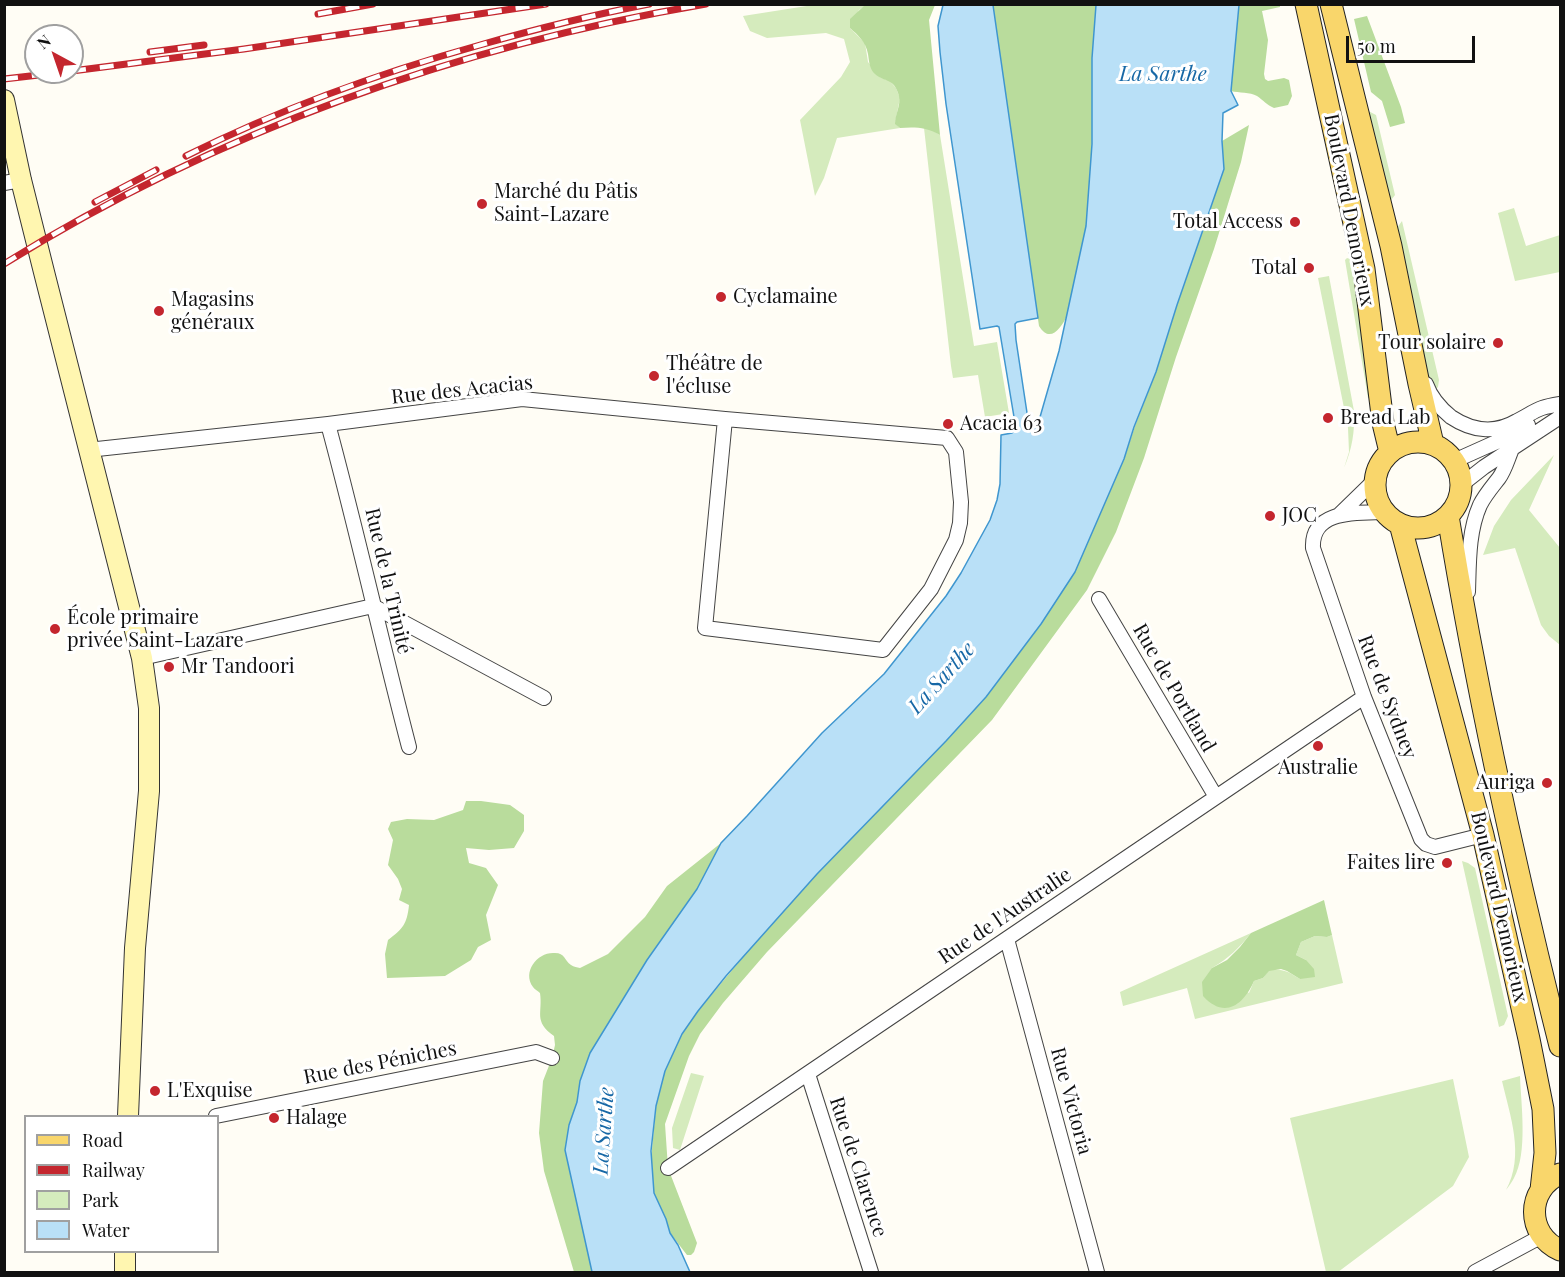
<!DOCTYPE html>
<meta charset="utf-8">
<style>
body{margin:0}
#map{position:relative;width:1565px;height:1277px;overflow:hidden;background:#fffdf5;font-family:"Playfair Display",serif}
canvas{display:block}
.frame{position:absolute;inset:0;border:6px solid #111;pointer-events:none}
.legend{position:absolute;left:24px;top:1115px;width:195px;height:138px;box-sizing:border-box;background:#fff;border:2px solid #a0a0a0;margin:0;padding:8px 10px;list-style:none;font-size:18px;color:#111}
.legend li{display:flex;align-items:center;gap:12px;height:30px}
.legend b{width:30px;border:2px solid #a0a0a0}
.north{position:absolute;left:24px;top:24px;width:60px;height:60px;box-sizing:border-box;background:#fff;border:2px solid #a0a0a0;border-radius:50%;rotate:320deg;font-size:16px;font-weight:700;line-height:24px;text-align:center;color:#111}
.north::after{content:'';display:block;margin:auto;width:21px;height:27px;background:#c4262e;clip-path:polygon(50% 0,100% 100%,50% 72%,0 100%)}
.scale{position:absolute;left:1346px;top:36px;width:129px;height:27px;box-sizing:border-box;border:3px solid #111;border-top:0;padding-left:8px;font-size:18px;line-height:21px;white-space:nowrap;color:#111;-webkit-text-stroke:4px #fff;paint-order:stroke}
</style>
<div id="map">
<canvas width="1565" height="1277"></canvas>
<div class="frame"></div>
<ul class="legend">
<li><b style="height:8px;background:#f9d66b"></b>Road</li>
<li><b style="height:8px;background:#c4262e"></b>Railway</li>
<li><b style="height:16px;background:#d5ebbd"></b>Park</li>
<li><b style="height:16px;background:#b9e0f7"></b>Water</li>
</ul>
<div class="north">N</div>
<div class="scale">50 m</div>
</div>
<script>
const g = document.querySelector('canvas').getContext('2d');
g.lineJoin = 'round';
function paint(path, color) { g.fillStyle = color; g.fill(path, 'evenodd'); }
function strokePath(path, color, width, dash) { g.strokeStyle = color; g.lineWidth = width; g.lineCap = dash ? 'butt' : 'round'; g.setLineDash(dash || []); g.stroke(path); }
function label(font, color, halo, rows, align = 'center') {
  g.font = font + ' "Playfair Display",serif'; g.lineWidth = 6; g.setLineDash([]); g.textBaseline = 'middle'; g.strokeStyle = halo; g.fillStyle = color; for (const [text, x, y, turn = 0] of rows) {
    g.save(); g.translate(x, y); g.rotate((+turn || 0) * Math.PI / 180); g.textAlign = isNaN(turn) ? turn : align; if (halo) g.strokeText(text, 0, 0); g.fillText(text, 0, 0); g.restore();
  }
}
const green = new Path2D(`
 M813,5h53l-7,5 -9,18 15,15 3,19 13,16 8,2 7,8 4,10 -5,25 5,5 -63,10 -13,40 -9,18 -15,-76 41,-43 9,-15 -6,-23 -18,-6 -59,5 -17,-7 -7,-15z
 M1355,104l21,11 19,80 -13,17z
 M924,128l6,1 10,6 34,211 23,-4 12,71 -24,4 -7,-42 -25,3 -2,-12z
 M1514,208l12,38 34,-11v37l-45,9 -17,-68z
 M1402,221l37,159 -1,7 -3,3 -4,-1 -42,-150z
 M1347,258l3,1 24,138 -6,1 -23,-138z
 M1329,276l25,135c1,21 -2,38 -10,57l5,-16 -1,-24 -30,-150z
 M1554,455l-25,55 31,38v97l-11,-9 -8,-11 -26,-77 -32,7 11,-29 17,-26z
 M1462,861l6,2 7,5 33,148 -4,9 -5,2z
 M1251,933c-12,15 -22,25 -39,35l37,25 5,-12 9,-3 6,-8c15,-1 18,1 31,9l6,-19 -10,-5 5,-13 14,-6 12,1 5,-2 11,48 -148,36 -8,-31 -64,18 -3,-14z
 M691,1073l13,3 -24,74 -7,-2 -1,-20z
 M1520,1076c1,28 8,77 -6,102 -2,4 -5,8 -8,12 19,-35 4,-74 -4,-109z
 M1453,1079l16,78 -16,29 -115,86h-12l-36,-154z`);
const forest = new Path2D(`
 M866,4l69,1 -6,15 11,115c-14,-8 -25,-8 -40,-7l-5,-4c0,-9 6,-19 4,-28 -5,-20 -17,-13 -26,-24 -4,-6 -4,-12 -5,-18 -2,-12 -10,-19 -18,-26v-9z
 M993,5h103l-4,53 1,59 -3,70 -4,39 -19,90c-6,12 -17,28 -28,10z
 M1239,5h41v2l-18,4 6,29 -4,34 1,5 3,2 16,-3 5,2 3,16 -4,9 -14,3c-7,-3 -11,-8 -17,-12 -7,-4 -18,-3 -26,-5z
 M1367,16l34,91 4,16 -15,4 -8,-26 -11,-9 -17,-73z
 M1249,125l-8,37 -27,87 -38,108 -32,101 -28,74 -29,58 -95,130 -225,232 -44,51 -23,31 -11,22 -24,68 3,44 29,75 -3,9 -3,3h-4l-17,-22 -4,-12 -12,-28 -3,-33 5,-54 9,-35 17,-37 16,-23 56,-67 63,-70 129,-133 40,-44 55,-73 63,-122 20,-43 11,-33 21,-54 21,-67 47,-136 -2,-28z
 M466,801h15l29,4 14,10v16l-10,17 -25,2 -23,-2 3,15 17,5 12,17 -12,30 5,25 -13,7 -7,13 -26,16 -58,2 -2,-24 3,-14c15,-11 19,-16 21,-35l-10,-5 3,-11 -4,-10 -10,-14 5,-25 -5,-11 3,-7 16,-3 27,1 29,-10z
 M721,843l-24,46 -50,71 -57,93 -10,28 -3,21 -8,23 23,147h-18l-30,-101 -5,-38 4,-52 9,-23 3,-13 -1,-9c-21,-15 -11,-23 -14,-43 -2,-2 -6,-4 -7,-6 -11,-15 4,-34 20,-34 12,-1 11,7 18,12 3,2 6,2 9,3l28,-14 37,-37 22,-31z
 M1324,900l8,35 -5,2 -12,-1 -14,6 -5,13 10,5 8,9 1,8 -15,2 -13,-8 -6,-2 -12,2 -6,7 -9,3c-11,25 -30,38 -51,15l-1,-14 10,-14 15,-8 13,-13 11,-14z`);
const water = new Path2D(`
 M943,5h50l45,313 -21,4 -2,2 1,16 13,86 3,4 4,-1 2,-5 21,-73 27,-125 6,-82v-86l4,-53h143l-8,86 7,14 -15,8 -1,28 2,28 -47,136 -21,67 -22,55 -10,32 -49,113 -34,52 -55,73 -40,44 -129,133 -91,102 -28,35 -16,23 -17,37 -9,35 -5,45 3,42 12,26 4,14 8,12 12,27h-98l-27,-122 4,-25 8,-23 3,-21 10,-28 57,-93 50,-71 24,-46 26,-27 75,-83 62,-59 62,-78 15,-23 29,-53 7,-20 3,-16 1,-49 11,-2 4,-4 -17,-102 -2,-1 -17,3 -34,-225 -6,-52 -2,-26z`);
const minor = new Path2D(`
 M4,183l17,-3
 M1426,384c5,14 14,24 25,33 21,14 44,17 66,4 9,-4 16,-10 25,-13 6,-2 12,-3 18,-4
 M328,424c29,107 53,216 81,323
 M88,450l240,-26 194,-25 203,20 222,19 9,14 5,50 -1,21 -4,17 -25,49 -48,61 -178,-22 20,-209
 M1454,461l58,-26 16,-10
 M1461,485l23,-18 76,-50
 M1385,512c-27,1 -74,-3 -72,36l51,149 57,142 5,5 9,3 48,-12
 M1339,515l37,-36
 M1468,592c1,-28 0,-60 12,-87 5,-10 12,-18 19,-27 6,-8 9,-20 13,-29
 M1099,599l117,198
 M142,658l231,-52 171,92
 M1007,939l90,333
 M808,1074l63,198
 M216,1116l320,-64 16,6
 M668,1168l696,-471
 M1475,1272l67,-36`);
const secondary = new Path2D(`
 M4,100l17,80 23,92 98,386 7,50v83l-14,157 -7,168
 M125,1272v-20`);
const primary = new Path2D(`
 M1306,4l58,265 19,154 7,29
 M1331,4l60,242 28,138 14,60
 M1375 485a43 43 0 1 1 86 0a43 43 0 1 1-86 0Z
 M1448,516c29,178 68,355 112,530
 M1400,524l83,311 46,204 14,70 2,44 -4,37
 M1560,1174c-34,15 -34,61 0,76`);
const rail = new Path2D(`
 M318,14l55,-10
 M150,52l54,-7
 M72,71l172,-22 302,-45
 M4,79l61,-7
 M186,156c94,-47 193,-83 294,-111 56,-16 112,-30 169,-41
 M95,202l61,-32
 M4,264c214,-133 454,-218 702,-260`);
const markers = [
 [482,204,6,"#c4262e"],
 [1295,222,6,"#c4262e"],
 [1309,268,6,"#c4262e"],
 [721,297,6,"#c4262e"],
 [159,311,6,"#c4262e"],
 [1498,343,6,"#c4262e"],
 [654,376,6,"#c4262e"],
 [1328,418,6,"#c4262e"],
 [948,424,6,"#c4262e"],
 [1270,516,6,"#c4262e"],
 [55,629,6,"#c4262e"],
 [169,667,6,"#c4262e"],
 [1318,746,6,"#c4262e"],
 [1547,783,6,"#c4262e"],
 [1447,863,6,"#c4262e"],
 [155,1091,6,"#c4262e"],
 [274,1118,6,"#c4262e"]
];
const poiNames = [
 ["Marché du Pâtis",494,192],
 ["Saint-Lazare",494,215],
 ["Total Access",1283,222,"right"],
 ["Total",1297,268,"right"],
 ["Cyclamaine",733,297],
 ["Magasins",171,300],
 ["généraux",171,323],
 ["Tour solaire",1486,343,"right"],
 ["Théâtre de",666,364],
 ["l'écluse",666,387],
 ["Bread Lab",1340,418],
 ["Acacia 63",960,424],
 ["JOC",1282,516],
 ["École primaire",67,618],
 ["privée Saint-Lazare",67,641],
 ["Mr Tandoori",181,667],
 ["Australie",1318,768,"center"],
 ["Auriga",1535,783,"right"],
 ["Faites lire",1435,863,"right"],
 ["L'Exquise",167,1091],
 ["Halage",286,1118]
];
const streetNames = [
 ["Boulevard Demorieux",1349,210,79],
 ["Rue des Acacias",462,390,-6],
 ["Rue de la Trinité",388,581,77],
 ["Rue de Portland",1174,688,60],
 ["Rue de Sydney",1387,697,69],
 ["Boulevard Demorieux",1499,907,77],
 ["Rue de l'Australie",1005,916,-34],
 ["Rue des Péniches",380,1063,-11],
 ["Rue Victoria",1071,1101,75],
 ["Rue de Clarence",858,1167,72]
];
const waterNames = [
 ["La Sarthe",1163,74],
 ["La Sarthe",942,678,-48],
 ["La Sarthe",604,1131,-86]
];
paint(green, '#d5ebbd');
paint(forest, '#b9dc9c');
paint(water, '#b9e0f7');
strokePath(water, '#3f96cf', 1.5);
strokePath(minor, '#444', 16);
strokePath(secondary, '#333', 22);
strokePath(primary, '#222', 23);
strokePath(minor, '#fff', 14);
strokePath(secondary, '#fff6b0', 20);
strokePath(primary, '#f9d66b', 21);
strokePath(rail, '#c4262e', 7);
strokePath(rail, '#fff', 4.5, [14]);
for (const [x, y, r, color] of markers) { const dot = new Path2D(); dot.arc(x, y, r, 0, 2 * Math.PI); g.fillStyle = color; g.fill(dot); strokePath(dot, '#fff', 2); }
label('20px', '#111', '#fff', poiNames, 'left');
label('20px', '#111', '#fff', streetNames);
label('italic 21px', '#1768a6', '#fff', waterNames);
</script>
